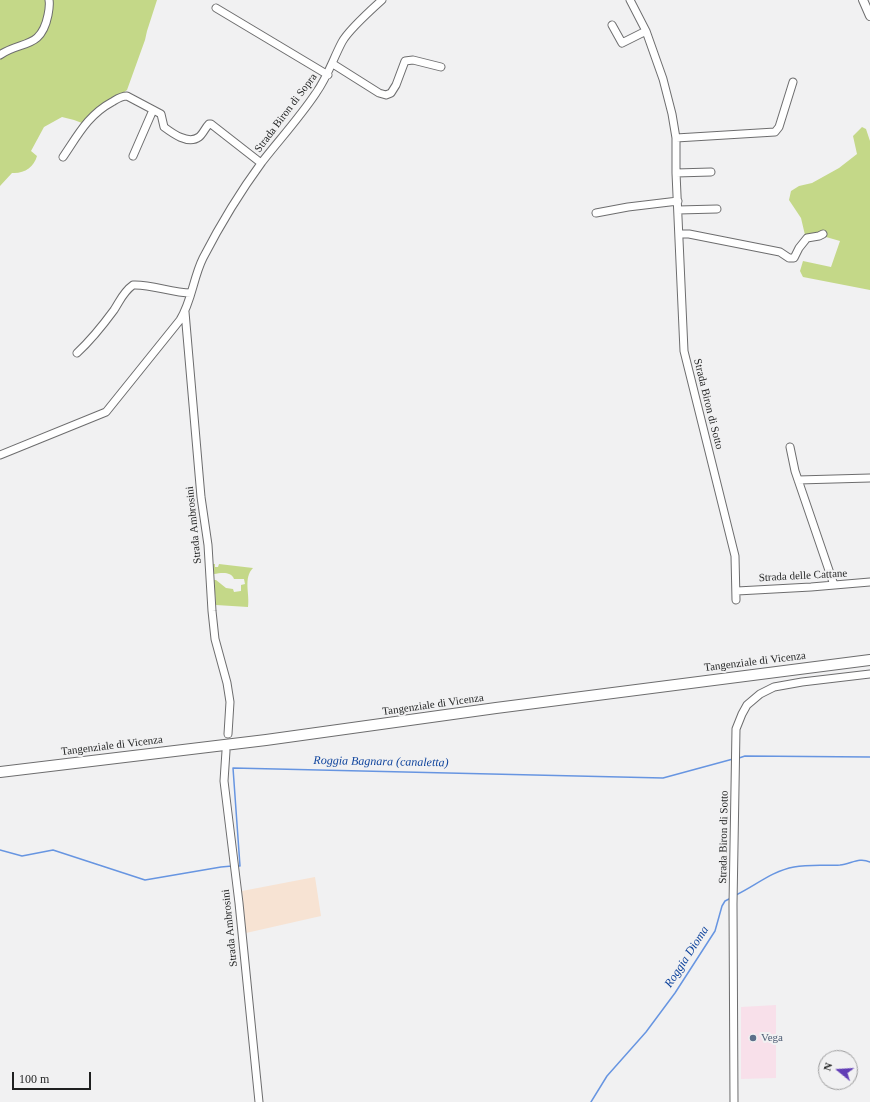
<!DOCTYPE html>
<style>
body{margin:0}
#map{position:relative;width:870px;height:1102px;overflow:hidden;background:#f1f1f2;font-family:Georgia,serif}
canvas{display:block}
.north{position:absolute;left:818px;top:1050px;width:40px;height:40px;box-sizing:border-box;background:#f1f1f2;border:1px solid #9d9d9e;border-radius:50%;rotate:288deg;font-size:11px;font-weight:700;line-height:16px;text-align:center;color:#1f2020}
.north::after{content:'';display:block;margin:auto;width:14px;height:18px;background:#613db6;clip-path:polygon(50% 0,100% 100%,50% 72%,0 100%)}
.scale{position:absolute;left:12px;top:1072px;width:79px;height:18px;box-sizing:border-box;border:2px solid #1f2020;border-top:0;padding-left:5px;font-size:12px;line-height:14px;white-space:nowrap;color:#1f2020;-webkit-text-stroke:3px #f1f1f2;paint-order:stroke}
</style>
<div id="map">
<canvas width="870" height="1102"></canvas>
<div class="north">N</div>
<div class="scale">100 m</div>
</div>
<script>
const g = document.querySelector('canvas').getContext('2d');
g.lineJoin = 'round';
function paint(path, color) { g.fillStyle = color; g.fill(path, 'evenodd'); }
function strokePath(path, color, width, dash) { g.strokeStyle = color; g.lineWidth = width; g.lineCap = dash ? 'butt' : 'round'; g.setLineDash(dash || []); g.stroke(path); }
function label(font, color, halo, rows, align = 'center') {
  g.font = font + ' Georgia,serif'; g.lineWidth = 4; g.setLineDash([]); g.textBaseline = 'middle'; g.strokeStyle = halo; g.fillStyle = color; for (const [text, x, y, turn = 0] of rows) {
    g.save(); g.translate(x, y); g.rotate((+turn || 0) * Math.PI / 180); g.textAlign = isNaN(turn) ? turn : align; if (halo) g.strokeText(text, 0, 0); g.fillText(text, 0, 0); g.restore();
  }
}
const commercial = new Path2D(`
 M776,1005v73l-35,1v-72z`);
const industrial = new Path2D(`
 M315,877l6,39 -75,17 -4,-42z`);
const green = new Path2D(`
 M0,0h157l-10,31 -2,9 -18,50 -45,33 -8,-3 -12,-3 -18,10 -13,24 6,5c-3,11 -13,18 -25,17l-12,13z
 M862,127l4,2 4,12v149l-67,-13 -3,-6 3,-10 28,6 9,-26 -14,-4 -11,2 -10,-4 -4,-17 -12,-18 2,-9 8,-5 13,-3 27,-15 18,-14 -4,-18z
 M213,564h2v3h3l1,-3 34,4c-10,10 -3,26 -5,39l-32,-2 -2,-25h2l10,8 7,1 1,3 7,-1v-6l4,-1 -1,-5h-10c-3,-8 -13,-6 -20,-5z`);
const stream = new Path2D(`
 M739,758l6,-2 125,1
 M0,850l22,6 31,-6 92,30 76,-13 11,-1
 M236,866h4l-7,-98 430,10 70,-19
 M736,895c19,-9 36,-24 58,-28 16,-3 31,-1 46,-2 11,-1 19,-8 30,-3
 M591,1102l16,-26 39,-44 29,-39 40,-62 7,-25 3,-5 6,-3`);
const minor = new Path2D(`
 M630,0l16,31 17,48 9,35 4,24v35l8,178 51,205 1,44
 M216,8l112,67
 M612,25l10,18 24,-12
 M0,55c21,-15 41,-5 48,-40 1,-5 2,-10 1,-15
 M333,64l46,29 7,2 5,-2 5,-8 9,-24 8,-1 28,7
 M676,138l99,-6 4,-5 14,-45
 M133,156l20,-46
 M63,157c15,-22 25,-42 49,-55 5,-3 9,-6 15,-6l34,18 3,13c8,6 24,18 35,10 4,-3 6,-9 10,-13h2l50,39
 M676,173l35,-1
 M678,210l39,-1
 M596,213l32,-6 50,-6
 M679,234h10l91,18 9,6h5l5,-10 8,-10 12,-2 4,-2
 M185,312l16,185 7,48 4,66 3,28 12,44 3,19 -2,32
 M77,353c14,-13 26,-28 37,-43 6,-9 9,-18 19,-25 19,-1 38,8 58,8
 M790,447l5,24 39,114
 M0,455l106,-43 74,-92c12,-19 13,-42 23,-62 17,-33 37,-66 59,-96 18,-23 38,-45 54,-69 12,-17 17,-34 26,-51 6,-11 30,-33 40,-42
 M798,480l72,-2
 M737,591l74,-4 59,-5
 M226,751l-2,30 15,122 20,199
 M734,1102l-1,-198 3,-175 6,-15 5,-9 13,-11 14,-7 28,-5 68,-8`);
const major = new Path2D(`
 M863,0l7,16`);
const highway = new Path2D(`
 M0,772l266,-32 230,-32 374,-48`);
const markers = [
 [753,1038,4,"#5c6f8a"]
];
const streetNames = [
 ["Strada Biron di Sopra",286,113,-53],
 ["Strada Biron di Sotto",708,404,76],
 ["Strada Ambrosini",194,525,-96],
 ["Strada delle Cattane",803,576,-3],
 ["Tangenziale di Vicenza",755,662,-7],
 ["Tangenziale di Vicenza",433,705,-8],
 ["Tangenziale di Vicenza",112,746,-7],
 ["Strada Biron di Sotto",724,837,-89],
 ["Strada Ambrosini",230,928,-96]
];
const serviceNames = [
 ["Vega",761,1038]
];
const waterNames = [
 ["Roggia Bagnara (canaletta)",381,762,1],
 ["Roggia Dioma",687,957,-57]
];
paint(commercial, '#f8e0ea');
paint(industrial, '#f7e3d3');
paint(green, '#c4d888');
strokePath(stream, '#6795e1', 1.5);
strokePath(minor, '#6d6d6e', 9);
strokePath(major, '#6d6d6e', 10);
strokePath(highway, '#6d6d6e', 12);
strokePath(minor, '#fff', 7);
strokePath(major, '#fff', 8);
strokePath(highway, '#fff', 10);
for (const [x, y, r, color] of markers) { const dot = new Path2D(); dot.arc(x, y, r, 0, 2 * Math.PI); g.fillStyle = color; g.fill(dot); strokePath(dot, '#f1f1f2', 1.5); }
label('11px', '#1f2020', '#f1f1f2', streetNames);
label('11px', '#4e5e75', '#f1f1f2', serviceNames, 'left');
label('italic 12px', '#0f449d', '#f1f1f2', waterNames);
</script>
